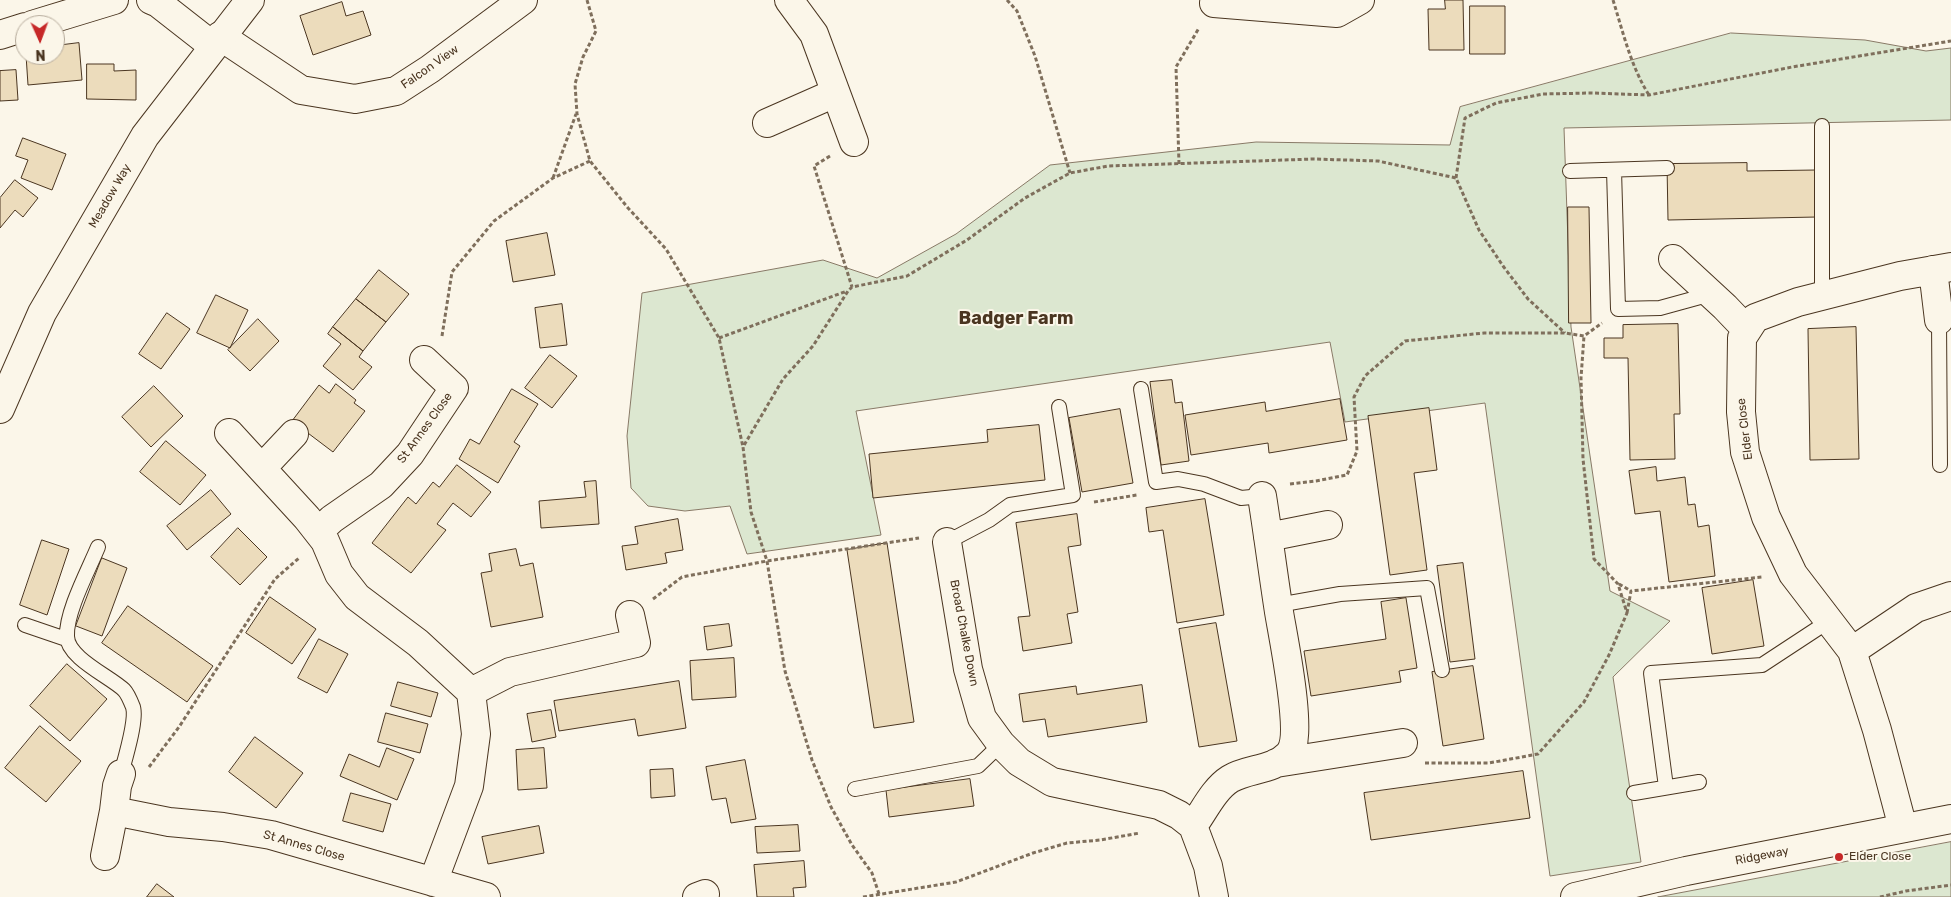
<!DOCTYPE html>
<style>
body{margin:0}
#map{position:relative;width:1951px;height:897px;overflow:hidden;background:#fbf6e9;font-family:Rubik,sans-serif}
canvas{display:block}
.north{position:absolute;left:15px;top:15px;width:50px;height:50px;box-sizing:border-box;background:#fbf6e9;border:1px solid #b4a999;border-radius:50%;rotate:178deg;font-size:14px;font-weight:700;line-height:20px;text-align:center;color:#4a3520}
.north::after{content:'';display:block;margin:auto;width:18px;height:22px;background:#c62828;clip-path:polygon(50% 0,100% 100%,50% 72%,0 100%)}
</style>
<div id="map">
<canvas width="1951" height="897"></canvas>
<div class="north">N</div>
</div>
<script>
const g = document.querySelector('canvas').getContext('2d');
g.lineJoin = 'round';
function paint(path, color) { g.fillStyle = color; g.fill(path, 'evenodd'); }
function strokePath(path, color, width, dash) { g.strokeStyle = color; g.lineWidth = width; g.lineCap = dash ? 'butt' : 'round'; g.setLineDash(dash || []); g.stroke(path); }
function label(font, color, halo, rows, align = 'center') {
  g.font = font + ' Rubik,sans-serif'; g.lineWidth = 4; g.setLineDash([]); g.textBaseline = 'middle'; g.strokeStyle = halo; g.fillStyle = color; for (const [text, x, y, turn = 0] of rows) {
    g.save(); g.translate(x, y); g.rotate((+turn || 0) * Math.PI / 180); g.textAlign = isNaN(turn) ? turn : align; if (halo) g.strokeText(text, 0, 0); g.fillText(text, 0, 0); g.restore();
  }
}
const green = new Path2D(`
 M1731,33l134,7 61,11 25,-3v72l-387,8 7,199 39,264 60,30 -57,56 28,185 -91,14 -65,-473 -140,19 -15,-80 -474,69 25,124 -134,19 -17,-48 -45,5 -37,-5 -17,-18 -4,-52 15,-143 181,-33 54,18 79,-44 94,-69 206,-23 194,3 10,-38z
 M1951,842v55h-293z`);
const building = new Path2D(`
 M1445,0h18l1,50h-35l-1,-41h17z
 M342,2l4,14 17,-5 8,24 -58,20 -13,-39z
 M1470,6h35v48h-35z
 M79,43l3,37 -54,5 -2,-30h29v-9z
 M87,64h27v7l22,-1v30l-49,-1z
 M16,70l2,30 -18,1v-30z
 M23,138l43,16 -14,36 -31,-12 7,-18 -12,-4z
 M1747,163v8l69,-1 1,47 -149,3 -1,-56z
 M15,180l23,18 -15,19 -8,-7 -15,18v-30z
 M1568,207h21l2,116h-22z
 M547,233l8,42 -42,7 -7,-41z
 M379,270l30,24 -23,28 -30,-23z
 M216,295l32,15 -18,38 -33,-15z
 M356,299l30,23 -23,29 -30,-24z
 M562,304l5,41 -27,3 -5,-40z
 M167,313l23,16 -29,40 -22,-15z
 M258,319l21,22 -29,30 -22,-21z
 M1678,324l2,90h-6l1,45 -45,1 -2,-102h-24v-20h19v-13z
 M333,327l30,24 -4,6 13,10 -19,23 -30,-24 18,-22 -13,-10z
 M1856,327l3,132 -49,1 -2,-131z
 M550,355l27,21 -25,32 -27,-20z
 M1172,380l3,23 7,-1 7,59 -28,4 -11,-83z
 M336,384l20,16 -2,3 11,8 -32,41 -41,-31 27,-36 10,8z
 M154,386l29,30 -32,31 -29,-30z
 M512,389l26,15 -24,38 6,4 -22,37 -39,-24 11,-20 9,5z
 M1340,399l7,41 -78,13 -1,-10 -77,12 -6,-40 80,-13 1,9z
 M1429,408l8,62 -23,3 13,97 -37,5 -22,-159z
 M1120,409l13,74 -51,9 -13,-74z
 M1039,425l6,55 -172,18 -4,-44 119,-12 -1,-12z
 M166,441l40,34 -26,30 -40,-33z
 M457,465l34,27 -20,25 -18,-14 -16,21 9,6 -35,43 -39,-30 36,-46 8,7 17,-22 6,5z
 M1656,467l1,14 28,-4 3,28 7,-1 3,23 11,-2 6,51 -46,6 -9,-71 -25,3 -6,-43z
 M596,481l3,43 -58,4 -2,-27 47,-4 -2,-15z
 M211,490l20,24 -44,36 -20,-24z
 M1205,499l19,116 -47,8 -14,-93 -14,2 -3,-24z
 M1077,514l4,31 -13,2 10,65 -11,2 5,29 -49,8 -5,-34 12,-1 -14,-93z
 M678,519l5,31 -18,3 2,10 -41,7 -4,-24 16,-2 -3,-17z
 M238,528l29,29 -27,28 -29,-28z
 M42,540l27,9 -22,66 -27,-10z
 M887,543l27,179 -40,6 -27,-178z
 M516,549l4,17 13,-3 10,54 -52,10 -10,-54 11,-2 -3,-17z
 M102,558l25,10 -25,68 -26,-10z
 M1463,563l12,96 -25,3 -13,-96z
 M1753,580l11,66 -52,8 -10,-66z
 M270,597l46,32 -24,35 -46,-31z
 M1406,598l11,70 -18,3 2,11 -90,14 -7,-45 82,-12 -5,-37z
 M128,606l85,60 -26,36 -85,-59z
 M1216,623l21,118 -38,6 -20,-118z
 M729,624l3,22 -25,4 -3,-23z
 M319,639l29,15 -21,39 -29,-15z
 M734,658l2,39 -44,3 -2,-39z
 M67,664l40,35 -37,42 -40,-35z
 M1473,666l11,73 -41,7 -11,-74z
 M679,681l7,47 -48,8 -3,-17 -76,12 -5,-30z
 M398,682l40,11 -7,24 -40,-11z
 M1142,685l5,37 -99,15 -3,-18 -22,3 -4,-28 57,-8 1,8z
 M551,710l5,27 -24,5 -5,-28z
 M386,713l42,11 -8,29 -42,-11z
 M40,726l41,35 -35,41 -41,-34z
 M255,737l48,36 -27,35 -47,-36z
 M387,748l27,11 -17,41 -57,-24 9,-22 30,13z
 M544,748l3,40 -29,2 -2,-40z
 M745,760l11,59 -25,4 -5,-25 -14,2 -6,-33z
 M673,769l2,27 -24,2 -1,-28z
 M1523,771l7,47 -159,22 -7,-47z
 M970,779l4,27 -85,11 -3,-27z
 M351,793l40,11 -8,28 -40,-11z
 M798,825l2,26 -43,2 -2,-26z
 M539,826l5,27 -56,11 -6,-27z
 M804,861l2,26 -13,1 1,9h-37l-3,-32z
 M157,884l17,13h-27z`);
const path = new Path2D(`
 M587,0l9,31 -13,26 -8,27 2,30 13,47 38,47 38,41 53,89 24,109
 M1007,0l10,11 18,45 35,117
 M1613,0c10,32 18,67 36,95
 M830,156l-16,10 38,121
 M1179,164l-3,-97 23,-39
 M553,178l23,-64
 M1456,178l9,-60 31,-15 47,-9 49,-1 57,2 143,-28 159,-26
 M442,336l10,-64 42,-51 59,-43 37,-17
 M719,338l128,-47
 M1290,484l26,-3 31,-6 10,-24 -3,-54 11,-21 40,-35 79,-8h81l19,3 18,-13
 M1094,502l43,-7
 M1619,584l12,7
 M653,599l29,-22 85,-16 152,-23
 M1627,613l4,-22 131,-14
 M1425,763h64l49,-9 46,-52 25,-47 18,-42 -9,-29 -24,-25 -11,-100 -2,-81 3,-42
 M149,767l30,-40 96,-148 24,-21
 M879,894l-7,-21 -20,-28 -21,-38 -19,-47 -27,-89 -18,-110 -16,-49 -8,-65 40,-68 30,-33 35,-55 4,-4 55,-11 60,-36 58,-42 45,-25 38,-7 206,-7 64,2 78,17 23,52 24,36 25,33 37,34
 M863,897l93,-15 77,-29 34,-10 33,-3 40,-7
 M1880,897l26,-6 45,-6`);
const service = new Path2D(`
 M1614,170l4,139 42,-1 51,-14
 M1570,171l97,-3
 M1822,296v-170
 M1939,320l1,145
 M1141,389l15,93 22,-3 26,5 37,14 21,-2
 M947,542l42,-22 21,-15 63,-10 -14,-88
 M98,547c-10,24 -32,65 -31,89 0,22 44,41 57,54 3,3 7,12 9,17 4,13 -8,52 -12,67
 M1278,605l62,-11 87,-6 15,82
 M25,625l41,14
 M1666,787l-15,-114 111,-8 67,-44
 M855,789l123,-23 23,-22
 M1634,793l65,-11`);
const minor = new Path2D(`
 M151,0l7,3 55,43
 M789,0l25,34 40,108
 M1214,3l123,10 23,-13
 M32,25l82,-25
 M0,35l25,-8
 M220,36l81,54 54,9 41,-8 34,-22 93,-69
 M767,123l68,-30
 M1673,259l52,48 22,23
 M1933,270l6,50
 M229,433l78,85 18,23 14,33 18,23 61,46 53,49 5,42 -7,52 -36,96
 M262,468l32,-34
 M318,532l14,-13 49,-34 29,-31 44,-66 -30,-28
 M1268,537l60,-12
 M947,542l21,127 14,49 19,26 18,18 33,20 107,23 20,10 14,11 15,40 6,31
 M1852,651l64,-43 35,-12
 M471,692l39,-20 126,-29 -6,-28
 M1276,763l127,-20
 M114,811l55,11 54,5 48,8 215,62
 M1193,826c11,-15 21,-37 37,-47 18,-11 43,-8 59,-25 15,-18 -6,-117 -10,-142 -6,-39 -11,-78 -17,-116
 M1903,828l-26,-98 -25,-79 -59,-77 -27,-57 -21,-65 -4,-40 1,-74 13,-20 43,-16 102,-26 51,-9
 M105,856l9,-45 3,-25 4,-12
 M697,897l8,-3`);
const tertiary = new Path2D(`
 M0,409l42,-96 103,-177 105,-136
 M1575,897l111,-26 265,-52`);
const markers = [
 [1839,857,5,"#c62828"]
];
const streetNames = [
 ["Falcon View",430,67,-35],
 ["Meadow Way",110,196,-60],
 ["St Annes Close",425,428,-54],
 ["Elder Close",1745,429,-97],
 ["Broad Chalke Down",964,633,79],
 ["St Annes Close",304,846,16],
 ["Ridgeway",1762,856,-11]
];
const poiNames = [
 ["Elder Close",1849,857]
];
const districtNames = [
 ["Badger Farm",1016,319]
];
paint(green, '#dce7d0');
strokePath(green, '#887966', 1);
paint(building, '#ecdcbc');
strokePath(building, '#4a3520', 1);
strokePath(service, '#4a3520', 16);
strokePath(minor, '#4a3520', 30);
strokePath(tertiary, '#4a3520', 30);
strokePath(path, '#7f6f5c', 3, [4, 2.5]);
strokePath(service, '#fbf6e9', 14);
strokePath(minor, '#fbf6e9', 28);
strokePath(tertiary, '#fbf6e9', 28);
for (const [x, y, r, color] of markers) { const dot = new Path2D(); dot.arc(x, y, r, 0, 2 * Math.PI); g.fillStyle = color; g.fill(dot); strokePath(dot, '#fbf6e9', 2); }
label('12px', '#4a3520', '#fbf6e9', streetNames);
label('12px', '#4a3520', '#fbf6e9', poiNames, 'left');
label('bold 18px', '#4a3520', '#fbf6e9', districtNames);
</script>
